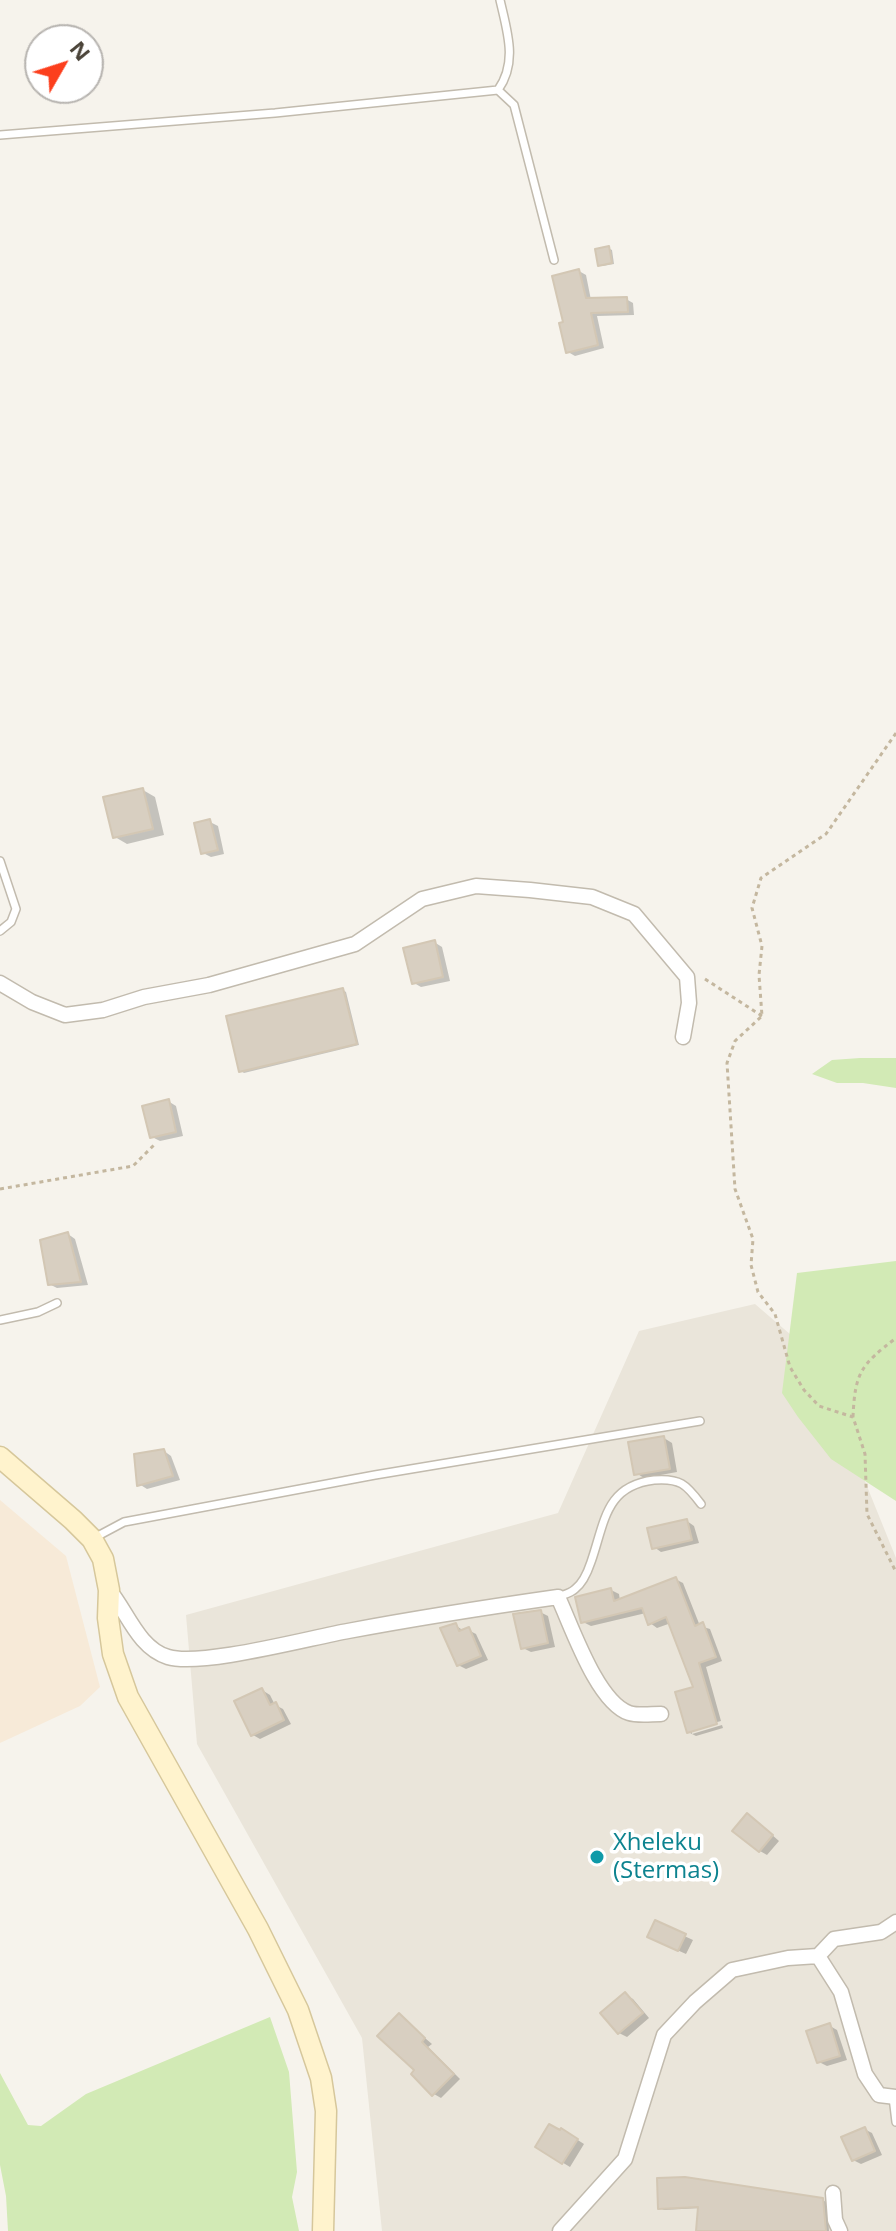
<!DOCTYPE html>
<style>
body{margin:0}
#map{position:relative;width:896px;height:2231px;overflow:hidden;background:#f6f3ec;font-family:"Open Sans",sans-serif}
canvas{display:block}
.north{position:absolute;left:24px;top:24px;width:80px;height:80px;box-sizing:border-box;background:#fff;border:2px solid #b7b4b0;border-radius:50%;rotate:51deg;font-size:22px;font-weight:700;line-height:32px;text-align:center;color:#4b4439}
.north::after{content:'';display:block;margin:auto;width:28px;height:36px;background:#fc3f1d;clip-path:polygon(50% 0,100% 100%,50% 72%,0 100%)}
</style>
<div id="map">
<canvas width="896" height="2231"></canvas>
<div class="north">N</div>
</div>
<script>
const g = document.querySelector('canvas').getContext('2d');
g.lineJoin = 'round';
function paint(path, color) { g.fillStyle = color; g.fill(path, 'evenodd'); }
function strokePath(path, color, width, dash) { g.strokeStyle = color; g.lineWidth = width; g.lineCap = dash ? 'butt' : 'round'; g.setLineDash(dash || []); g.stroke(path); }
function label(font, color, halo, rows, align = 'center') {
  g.font = font + ' "Open Sans",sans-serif'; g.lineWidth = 7; g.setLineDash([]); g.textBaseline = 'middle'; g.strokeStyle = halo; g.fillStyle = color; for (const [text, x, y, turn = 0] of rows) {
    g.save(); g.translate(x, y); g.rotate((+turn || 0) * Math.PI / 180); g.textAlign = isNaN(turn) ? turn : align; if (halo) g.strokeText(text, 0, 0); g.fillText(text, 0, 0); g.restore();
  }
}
const residential = new Path2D(`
 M755,1304l43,37 43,81 55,136v673h-514l-20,-193 -165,-294 -11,-129 372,-102 81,-182z`);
const commercial = new Path2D(`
 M0,1500l66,56 34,131 -20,19 -80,37z`);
const green = new Path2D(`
 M860,1058h36v30l-33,-5h-26l-25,-9 20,-14z
 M896,1261v240l-65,-42 -33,-42 -16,-24 15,-120z
 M270,2017l19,55 8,100 -5,25 7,34h-291l-2,-35 -6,-31v-92l28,52 13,1 45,-32z`);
const shadow = new Path2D(`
 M608,248l4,2 2,14 -11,2 -3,-2z
 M579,271l7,4 5,25 35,-1 7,4 1,12 -37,1 7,32 -29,8 -7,-4 -3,-29z
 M143,790l12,7 9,38 -37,9 -12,-7z
 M210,822l8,4 6,28 -13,3 -8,-4z
 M434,942l8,5 8,34 -29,6 -7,-4z
 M343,990l3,2 13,53 -115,28 -3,-2z
 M168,1101l8,5 7,30 -23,5 -8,-4z
 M68,1234l7,5 13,46 -31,3 -8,-4z
 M664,1438l8,5 5,29 -33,6 -8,-5z
 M164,1451l7,5 9,24 -33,9 -8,-5z
 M687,1521l7,5 5,17 -38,9 -7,-5z
 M675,1579l8,4 17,43 10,3 12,32 -16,6 15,54 -29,8v5l-4,-2 7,-44 -24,-65 -14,5 -7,-5 -4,-10 -55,13 -8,-4 28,-32 8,4 1,7z
 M540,1612l8,4 7,31 -24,5 -8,-4z
 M455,1625l9,6 4,-1 8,4 12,26 -22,9 -8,-4z
 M262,1690l8,5 5,10 8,4 8,15 -31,15 -7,-4z
 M722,1725l1,3 -27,8 -4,-2z
 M755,1820l24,21 -12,14 -7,-4z
 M656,1923l37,17 -7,14 -29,-13z
 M625,1995l8,4 16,19 -22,19 -8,-4z
 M399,2016l33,28 -4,3 32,32 -19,19 -7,-4 -17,-24z
 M830,2026l7,4 10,30 -20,6 -8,-4z
 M864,2129l8,4 10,22 -21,9 -8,-4z
 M562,2130l22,14 -14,23 -33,-20z
 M823,2200l4,3 2,28h-131l2,-23 -36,2 -4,-2z`);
const building = new Path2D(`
 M609,246l3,17 -14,3 -3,-17z
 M579,269l7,29 41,-1 1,15 -37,1 7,32 -32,8 -7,-30 4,-1 -11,-46z
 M143,788l10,41 -40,9 -10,-41z
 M210,819l8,31 -17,4 -7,-31z
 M435,940l8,37 -31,7 -9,-36z
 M343,988l14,56 -118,28 -13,-56z
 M169,1099l7,33 -26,6 -8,-32z
 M68,1232l13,50 -33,3 -8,-45z
 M664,1436l6,33 -36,6 -6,-33z
 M164,1449l9,27 -36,10 -3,-32z
 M687,1519l5,21 -40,9 -5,-21z
 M676,1577l19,49 8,-4 13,35 -17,6 18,61 -30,9 -12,-41 18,-5 -27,-70 -18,8 -6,-17 -61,15 -6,-26 36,-9 3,13z
 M541,1610l7,33 -27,6 -8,-35z
 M456,1623l3,8 10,-4 12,29 -24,10 -17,-38z
 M262,1688l8,17 6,-3 8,18 -33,16 -17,-35z
 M747,1813l26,22 -14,17 -27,-21z
 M655,1920l31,14 -8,17 -31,-14z
 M625,1992l18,21 -25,21 -18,-21z
 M399,2013l26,25 -3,4 32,32 -22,22 -21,-22 3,-4 -37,-34z
 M830,2023l10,33 -23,7 -11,-32z
 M549,2124l11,6 1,-2 17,11 -16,25 -27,-17z
 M865,2127l10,24 -23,10 -11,-24z
 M685,2177l138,21 3,33h-130l2,-24 -40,2 -1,-31z`);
const path = new Path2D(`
 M896,733l-70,101 -65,44 -9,30 10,38 -3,29 3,41 -27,25 -8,22 8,126 18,50 -2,26 7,27 17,22 15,53 14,23 15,16 34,11 12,37 2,60 29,58
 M705,979l57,37
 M0,1189l133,-23 21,-21
 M853,1417c2,-45 8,-52 43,-79`);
const service = new Path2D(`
 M498,90c20,-28 9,-59 2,-90
 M0,135l275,-22 223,-23 16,15 40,155
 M0,861l16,48 -5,13 -11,9
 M0,1320l38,-8 19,-9
 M94,1538l30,-16 251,-47 325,-54
 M558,1597c5,-2 13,-4 17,-8 8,-6 13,-18 16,-27 14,-40 14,-76 63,-82 26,-2 32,4 47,24
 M893,2097l3,25`);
const minor = new Path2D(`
 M0,983l32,19 33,13 38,-5 41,-13 65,-12 146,-41 67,-45 54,-13 54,4 62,7 42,17 53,63 2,26 -6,34
 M109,1590c18,21 29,58 59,67 33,10 141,-19 180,-26 69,-13 140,-24 210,-34 14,30 39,105 71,116 9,3 22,1 32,1
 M818,1956l16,-17 47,-7 15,-10
 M833,2193l2,27 5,11
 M560,2231l65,-72 39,-124 31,-33 37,-32 56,-12 30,-2 23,36 24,82 14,21 17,2`);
const secondary = new Path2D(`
 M0,1457l73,63 19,19 11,20 6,31 -1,28 5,36 15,43 130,232 40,81 23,68 5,33 -3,120`);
const markers = [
 [597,1857,8,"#0f9aa8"]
];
const cultureNames = [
 ["Xheleku",613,1843],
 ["(Stermas)",613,1871]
];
paint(residential, '#eae5da');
paint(commercial, '#f7ead8');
paint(green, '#d2eab5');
paint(shadow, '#0003');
paint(building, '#d8cfc1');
strokePath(building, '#d3c7b4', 2);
strokePath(service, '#c2bbae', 10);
strokePath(minor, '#c2bbae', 17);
strokePath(secondary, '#d6c79b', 23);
strokePath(path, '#c4b79f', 3, [4, 4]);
strokePath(service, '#fff', 7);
strokePath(minor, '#fff', 14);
strokePath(secondary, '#fff3cd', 20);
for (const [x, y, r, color] of markers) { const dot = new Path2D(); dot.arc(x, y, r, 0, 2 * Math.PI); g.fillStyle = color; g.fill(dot); strokePath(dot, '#fff', 3); }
label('24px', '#0d838f', '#fff', cultureNames, 'left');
</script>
